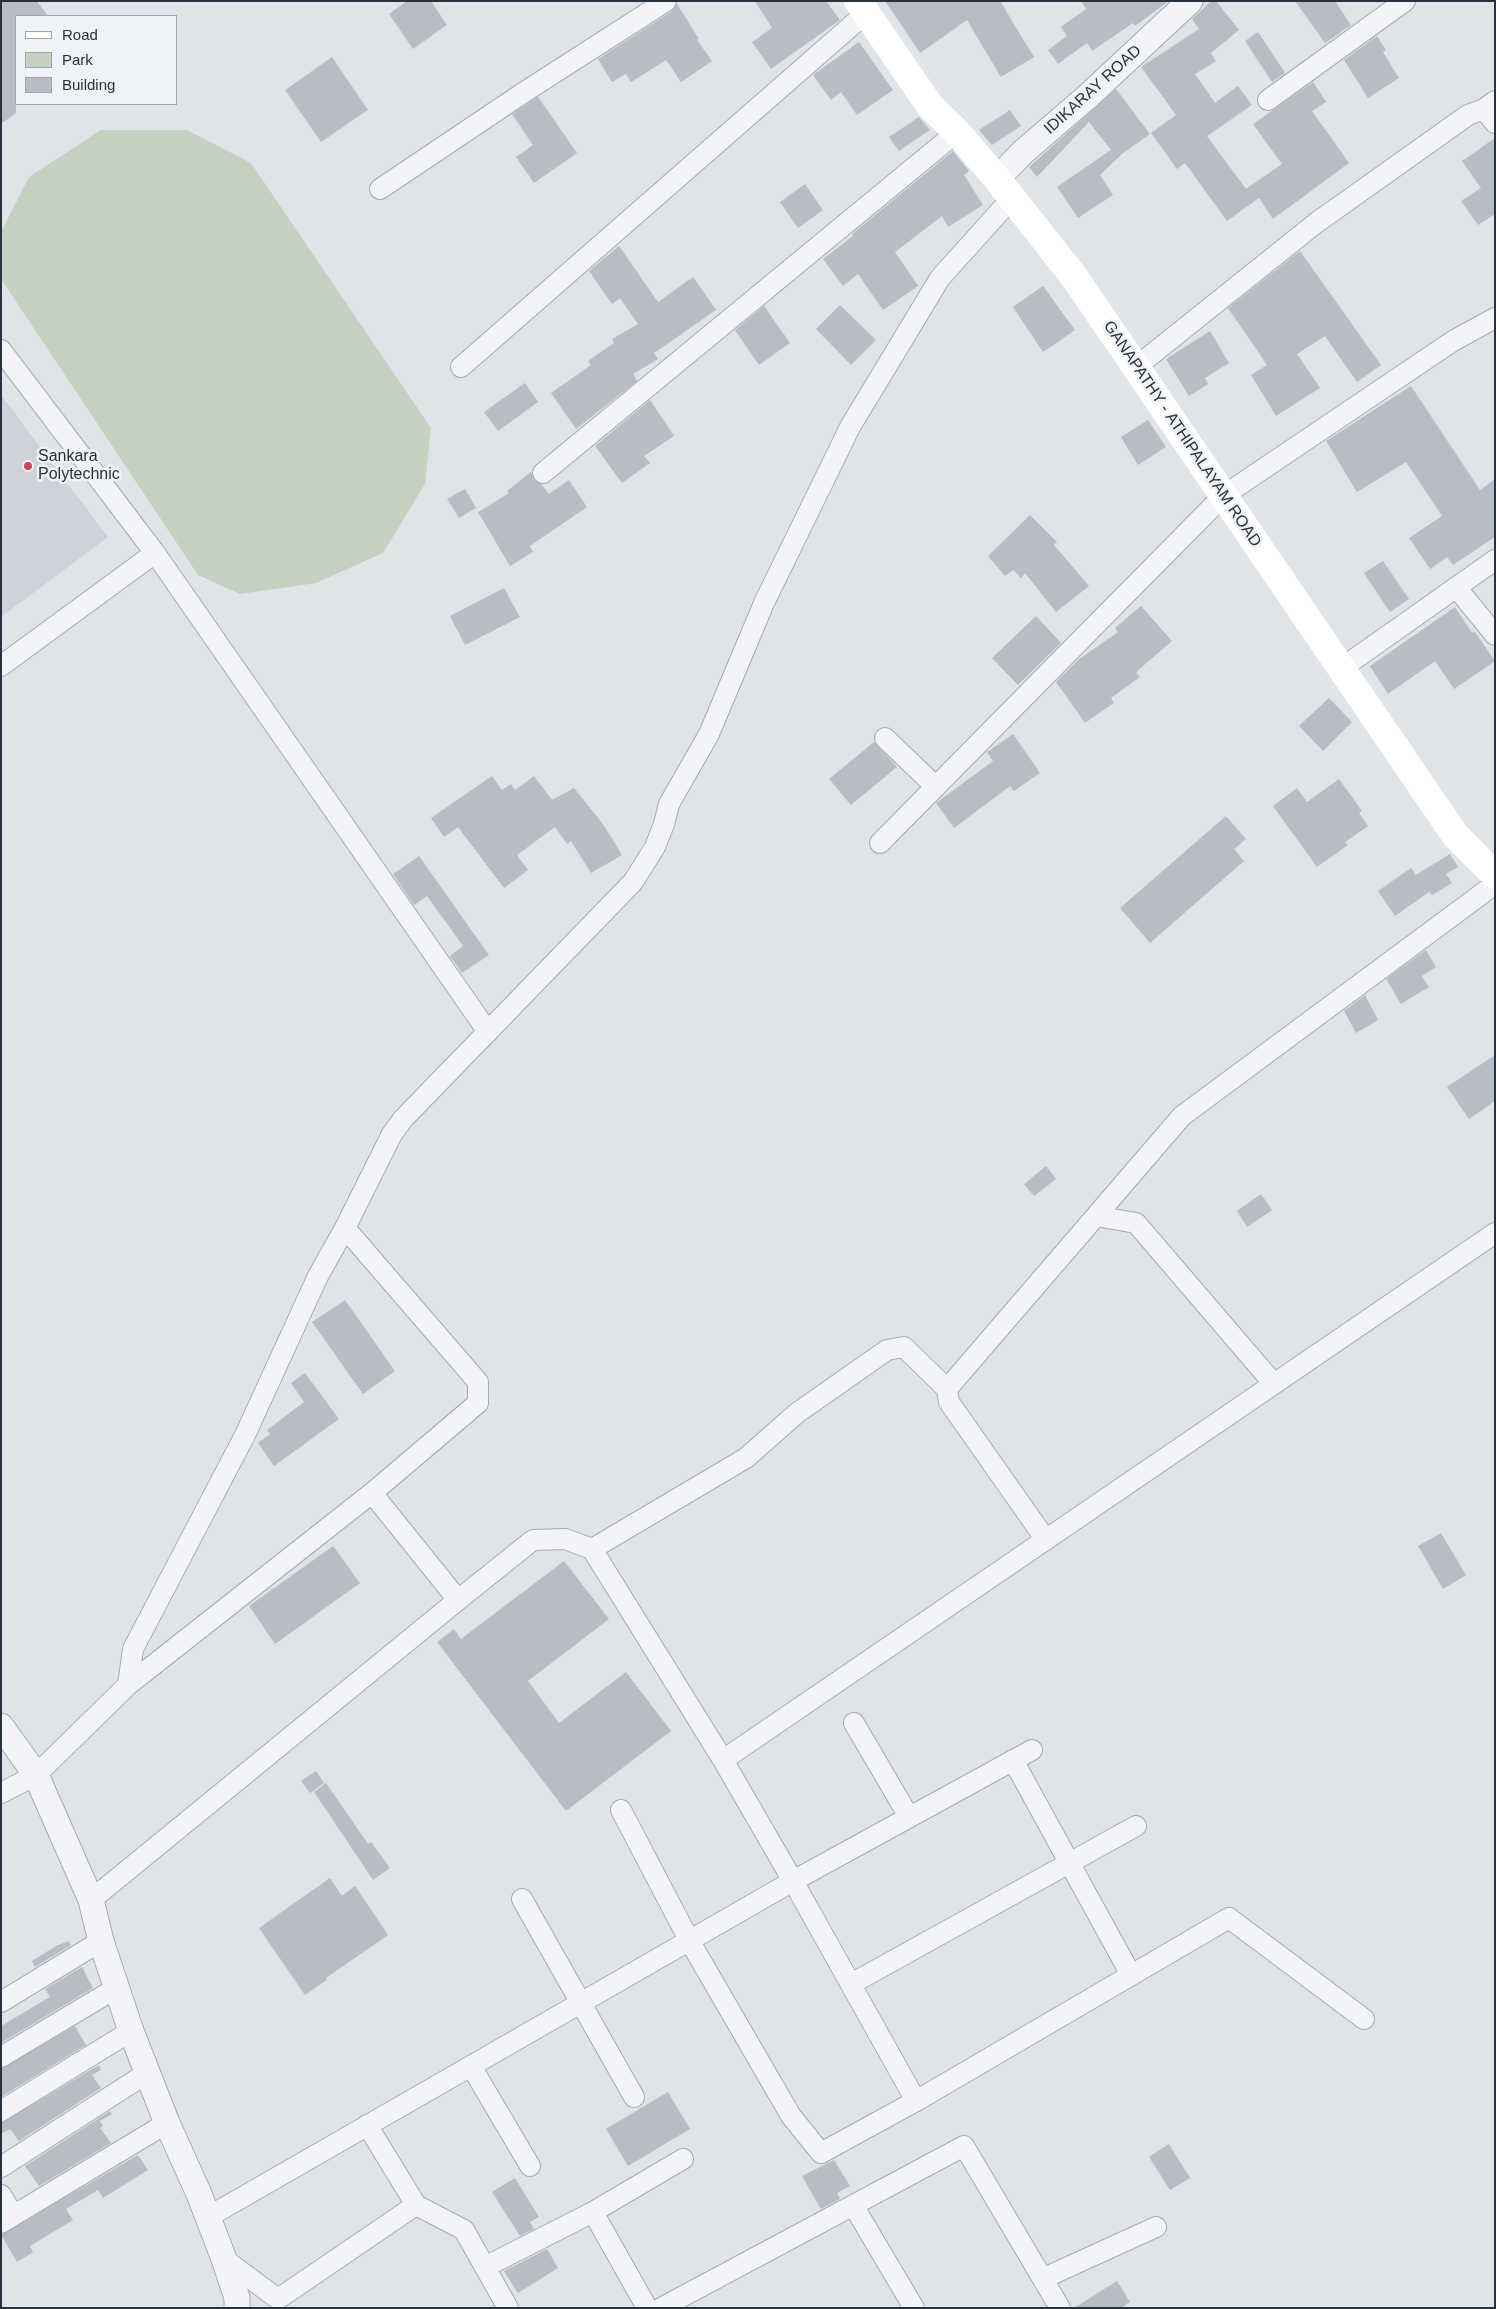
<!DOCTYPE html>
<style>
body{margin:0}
#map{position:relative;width:1496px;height:2309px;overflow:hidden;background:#e0e3e8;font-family:Helvetica,sans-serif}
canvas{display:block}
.frame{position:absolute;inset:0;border:2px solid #29313f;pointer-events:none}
.legend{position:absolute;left:15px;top:15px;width:162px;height:90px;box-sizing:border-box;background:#eff2f6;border:1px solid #a0a5ad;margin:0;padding:6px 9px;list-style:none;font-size:15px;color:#29313f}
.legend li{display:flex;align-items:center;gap:10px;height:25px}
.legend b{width:25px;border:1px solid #a0a5ad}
</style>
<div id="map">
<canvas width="1496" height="2309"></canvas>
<div class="frame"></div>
<ul class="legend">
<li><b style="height:6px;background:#fff"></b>Road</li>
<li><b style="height:14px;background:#c6d2c1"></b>Park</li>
<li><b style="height:14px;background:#b7bcc5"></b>Building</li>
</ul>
</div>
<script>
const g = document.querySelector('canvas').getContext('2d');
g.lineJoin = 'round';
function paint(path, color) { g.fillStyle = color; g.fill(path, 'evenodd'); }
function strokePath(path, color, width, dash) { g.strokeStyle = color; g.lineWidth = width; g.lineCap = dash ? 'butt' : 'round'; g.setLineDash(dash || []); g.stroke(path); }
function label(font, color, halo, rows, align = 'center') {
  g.font = font + ' Helvetica,sans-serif'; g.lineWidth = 5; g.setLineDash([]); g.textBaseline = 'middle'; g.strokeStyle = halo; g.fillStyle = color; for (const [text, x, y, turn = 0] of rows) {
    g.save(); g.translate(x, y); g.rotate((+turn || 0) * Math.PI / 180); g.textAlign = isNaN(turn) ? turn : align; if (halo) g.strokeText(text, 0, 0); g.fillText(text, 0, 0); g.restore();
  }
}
const built = new Path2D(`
 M1,395l107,142 -107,80z`);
const green = new Path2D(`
 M101,130h86l64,33 180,265 -6,56 -42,69 -67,30 -76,11 -42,-19 -197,-296v-47l28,-55z`);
const building = new Path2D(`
 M1,1h36l11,15h-32v97l-15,11z
 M407,1h24l16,24 -34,24 -24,-35z
 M755,1h71l14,19 -69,49 -19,-27 20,-14z
 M885,1h115l34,56 -33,20 -34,-57 -47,33z
 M1081,1h88l-34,25 -2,-3 -41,28 -5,-8 -29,21 -10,-14 19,-14 -6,-9 25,-18z
 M1211,1h5l23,29 -28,23 5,8 -21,13 20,29 23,-17 14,19 -45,31 39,53 36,-25 -29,-40 60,-42 13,20 -14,9 37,52 -76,56 -14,-21 -32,23 -42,-58 -8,6 -26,-36 25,-18 -35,-48 58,-38 -7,-10z
 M1295,1h40l16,24 -26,18z
 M677,4l22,35 -2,1 15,21 -31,21 -15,-22 -35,22 -5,-8 -14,8 -14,-23 74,-48z
 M1258,32l27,41 -13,9 -27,-41z
 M1377,36l9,14 -3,2 16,26 -31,20 -24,-38z
 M859,42l34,48 -36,25 -16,-23 -10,8 -18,-25z
 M332,57l36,53 -47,32 -36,-52z
 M1116,89l34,45 -28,20 -22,21 13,20 -35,23 -21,-31 54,-37 -22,-28 -52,55 -8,-10z
 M538,97l39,56 -43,30 -18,-26 17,-12 -21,-31z
 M1010,110l11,16 -29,19 -13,-15z
 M919,117l11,13 -31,21 -10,-14z
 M1495,138v76l-17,11 -17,-24 20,-13 -19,-27z
 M953,151l16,20 -5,4 19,30 -35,22 -6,-11 -47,36 23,34 -35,24 -25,-36 -15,12 -20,-27 30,-23 -1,-2z
 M805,184l18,26 -25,18 -18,-26z
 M619,246l39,56 35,-25 23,33 -62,43 4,6 -25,15 4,7 -61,48 -25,-36 40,-28 -3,-4 26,-18 -2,-4 26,-15 -18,-26 -8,6 -23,-33z
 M1300,251l81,114 -24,17 -32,-46 -28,18 23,34 -44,28 -25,-41 16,-10 -39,-57z
 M1043,286l32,44 -32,22 -30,-45z
 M840,305l36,35 -25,25 -35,-36z
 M764,306l26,37 -31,22 -24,-35z
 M1210,331l19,32 -24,15 3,6 -19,12 -23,-37z
 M525,383l13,19 -40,29 -14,-19z
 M1411,386l69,104 15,-11v58l-42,28 -6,-8 -17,12 -21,-31 33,-22 -36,-54 -49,30 -31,-51z
 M650,400l24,36 -30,20 6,7 -28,20 -27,-37z
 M1148,420l18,27 -28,18 -17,-28z
 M531,472l3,8 7,4 8,10 20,-14 18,27 -57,39 3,6 -23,14 -32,-54 31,-19 -2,-2z
 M465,489l11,19 -17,10 -12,-19z
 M1030,515l27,27 -3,3 35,41 -33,26 -31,-39 -4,5 -8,-8 -8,6 -17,-20z
 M1383,561l26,38 -19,13 -26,-39z
 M504,588l16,29 -55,28 -15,-29z
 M1141,606l31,35 -36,31 4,5 -29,21 3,5 -29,20 -29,-41 22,-22 40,-28 -3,-4z
 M1455,607l17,26 3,-1 20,29 -41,28 -19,-28 -47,33 -18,-28z
 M1036,616l25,27 -43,42 -26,-27z
 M1329,698l23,24 -29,29 -24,-25z
 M1013,734l27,39 -26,18 -4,-5 -56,42 -18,-25 57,-42 -6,-9z
 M874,742l23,25 -46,38 -22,-26z
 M492,776l10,14 9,-6 4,6 19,-14 18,24 22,-12 29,36 19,31 -31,18 -20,-32 -4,3 -12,-17 -38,28 11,15 -24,18 -46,-61 -14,10 -13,-19z
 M1339,779l23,32 -3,2 9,13 -23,16 3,3 -31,22 -44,-61 24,-18 10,14z
 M1226,816l20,23 -12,10 10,12 -94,82 -30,-35z
 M1450,854l8,13 -12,7 6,9 -20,12 -3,-3 -34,24 -17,-25 33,-23 5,7z
 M419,856l70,99 -27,18 -12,-17 13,-10 -36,-50 -13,9 -21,-31z
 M1426,950l10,17 -14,9 7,11 -28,17 -15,-25z
 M1365,995l13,25 -22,13 -12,-22z
 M1495,1055v46l-26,18 -22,-32z
 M1046,1166l10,13 -22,17 -10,-12z
 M1261,1194l11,16 -25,17 -10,-16z
 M345,1300l50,71 -32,23 -51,-72z
 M305,1373l34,46 -65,47 -16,-23 12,-9 -3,-4 37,-28 -13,-19z
 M1441,1533l25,42 -23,14 -25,-43z
 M333,1546l27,37 -85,61 -26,-38z
 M564,1561l45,58 -81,62 31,42 67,-51 45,59 -105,80 -129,-169 17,-13 7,10z
 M316,1771l8,12 -14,10 -9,-12z
 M326,1783l42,61 3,-2 19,26 -17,12 -59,-88z
 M330,1878l12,18 13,-10 33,49 -62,43 1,2 -22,15 -46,-67z
 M69,1941l2,4 -36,22 -3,-6 24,-15z
 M82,1967l11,21 -92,55v-17l49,-29 -5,-8z
 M75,2026l11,19 -85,52v-28z
 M99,2065l2,5 -9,5 9,13 -82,53 -9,-12 -9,5v-11z
 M668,2092l22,37 -62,37 -22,-37z
 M110,2111l2,3 -12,7 3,5 -3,2 11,15 -72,43 -14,-20z
 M1169,2144l21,34 -20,12 -21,-33z
 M138,2155l10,15 -45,28 -5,-8 -32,19 7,11 -43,26 3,6 -16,10 -16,-27z
 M834,2160l16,26 -13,7 3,6 -19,10 -19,-33z
 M515,2178l24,39 -9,5 4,7 -14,7 -28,-44z
 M547,2249l11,19 -40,25 -14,-22z
 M1117,2281l13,21 -9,6h-47z`);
const minor = new Path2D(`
 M1268,100l137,-99
 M1484,109l11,14
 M380,189l146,-98 140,-90
 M1,350l154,203 -154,113
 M461,367l405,-354
 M1136,367l180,-144 152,-108 16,-6 11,-8
 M543,473l414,-341
 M155,553l333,479
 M1456,587l39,48
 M1342,668l153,-108
 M885,738l51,49
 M880,843l343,-347 230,-155 42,-23
 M1096,1216l40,7 138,161
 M947,1389l235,-273 313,-232
 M592,1549l154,-91 51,-45 90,-63 17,-3 43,42 2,13 97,138
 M128,1685l244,-192 106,-90v-21l-133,-154
 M854,1723l55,94
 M1032,1750l-239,131 123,220 313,-183 135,101
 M723,1760l772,-527
 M1013,1760l118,215
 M1,1793l35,-18 92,-90 5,-36 112,-214 73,-159 27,-48 47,-94 11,-15 230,-237 22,-35 9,-23 5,-20 40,-70 55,-131 86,-176 90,-149 72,-80
 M621,1810l68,130 102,176 30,37 95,-52
 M522,1899l112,198
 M91,1900l367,-300 -86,-107
 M851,1984l285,-158
 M1,2002l100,-61
 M1,2057l117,-70
 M471,2066l59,100
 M1,2111l130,-80
 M367,2125l49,80
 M1,2167l146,-94
 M1,2195l12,20
 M853,2205l61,103
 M593,2212l90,-53
 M208,2217l585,-336 -70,-121 -131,-211 -27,-10 -32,1 -75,60
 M1,2223l166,-100
 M224,2259l54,40 138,-94 48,25 44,78
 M485,2267l108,-55 54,96
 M1044,2278l112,-51
 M661,2308l303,-162 96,162`);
const tertiary = new Path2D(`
 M997,179l26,-27 64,-55 103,-96
 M1,1726l35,49 55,125 10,41 30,90 36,92 32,71 25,65 13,39v10`);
const secondary = new Path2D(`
 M858,1l72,105 27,26 40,47 78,99 380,557 40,40`);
const markers = [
 [28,466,5,"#c8495f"]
];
const streetNames = [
 ["IDIKARAY ROAD",1093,90,-42],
 ["GANAPATHY - ATHIPALAYAM ROAD",1182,434,56]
];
const poiNames = [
 ["Sankara",38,457],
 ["Polytechnic",38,475]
];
paint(built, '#ced2da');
paint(green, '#c6d2c1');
paint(building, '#b7bcc5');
strokePath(minor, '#a5aab2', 22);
strokePath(tertiary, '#a5aab2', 27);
strokePath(minor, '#f2f4f7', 20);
strokePath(tertiary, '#f2f4f7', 25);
strokePath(secondary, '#fff', 28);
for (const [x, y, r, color] of markers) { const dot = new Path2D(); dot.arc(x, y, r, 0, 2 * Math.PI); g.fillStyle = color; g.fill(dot); strokePath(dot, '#eff2f6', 2); }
label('16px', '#29313f', '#eff2f6', streetNames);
label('16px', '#29313f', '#eff2f6', poiNames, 'left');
</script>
